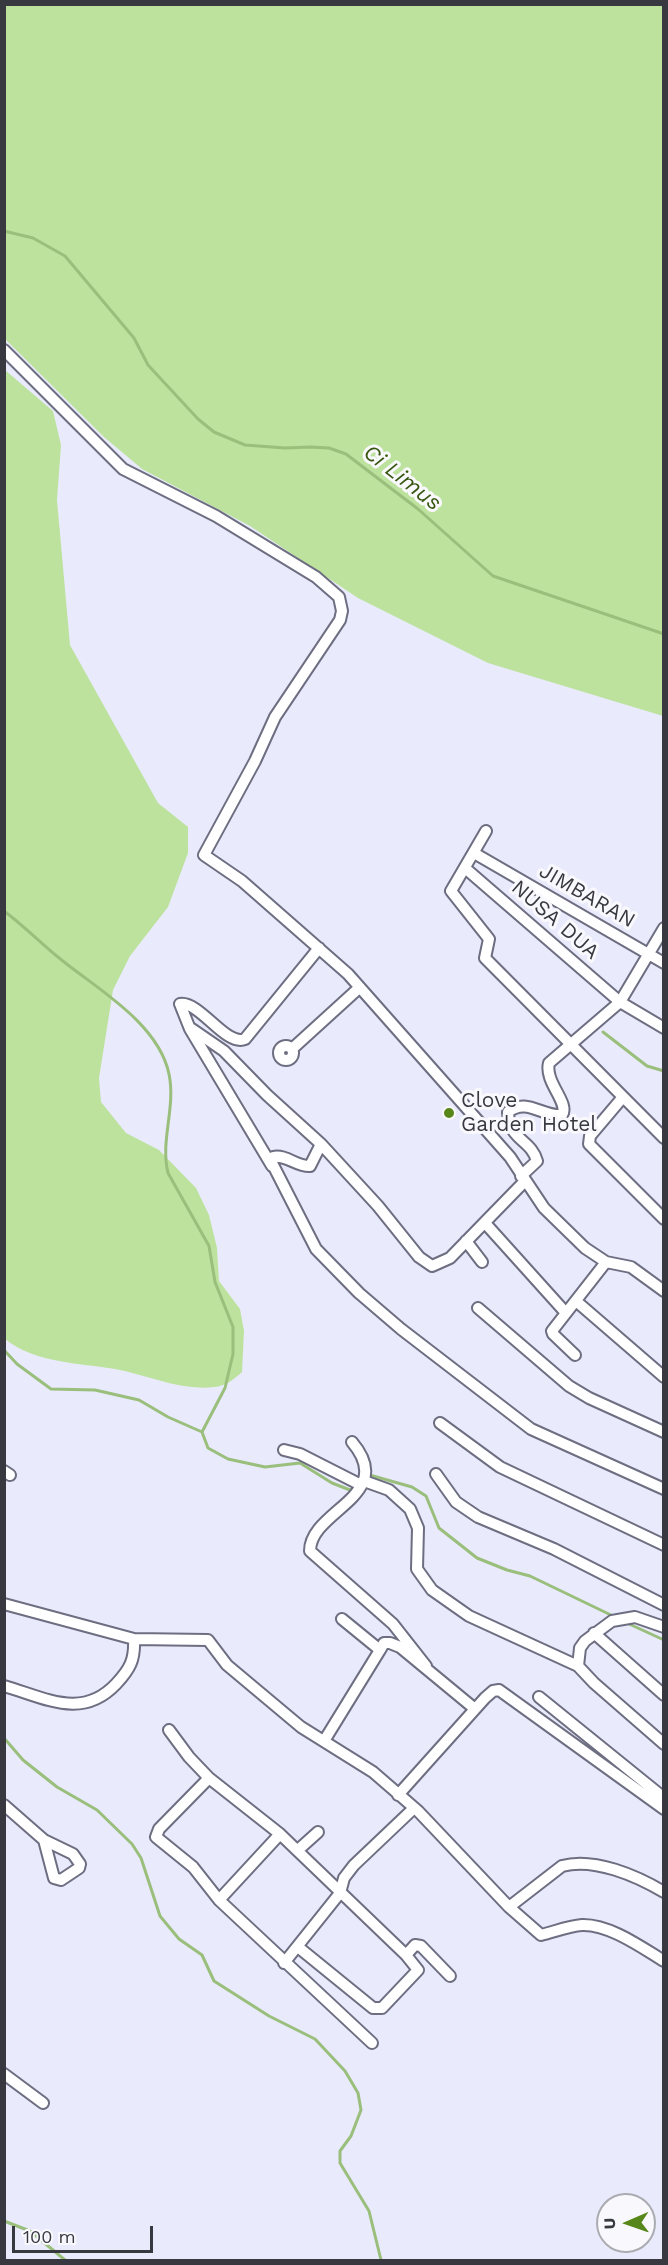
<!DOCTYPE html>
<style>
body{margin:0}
#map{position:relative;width:668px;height:2265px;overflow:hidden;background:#e9ebfc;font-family:"Work Sans",sans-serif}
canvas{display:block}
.frame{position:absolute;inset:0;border:6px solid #373840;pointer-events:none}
.north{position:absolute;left:596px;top:2193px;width:60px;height:60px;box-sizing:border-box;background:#f9f9fd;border:2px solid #abacb1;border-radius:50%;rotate:268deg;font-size:16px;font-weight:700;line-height:24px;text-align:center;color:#373840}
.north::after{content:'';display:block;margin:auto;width:21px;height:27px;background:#57871a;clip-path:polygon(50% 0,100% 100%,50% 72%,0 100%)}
.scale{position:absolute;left:12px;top:2226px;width:141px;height:27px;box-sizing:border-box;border:3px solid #373840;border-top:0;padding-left:8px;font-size:18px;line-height:21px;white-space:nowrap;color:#373840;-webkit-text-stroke:4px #f9f9fd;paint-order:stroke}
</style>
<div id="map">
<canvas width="668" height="2265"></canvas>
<div class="frame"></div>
<div class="north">U</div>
<div class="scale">100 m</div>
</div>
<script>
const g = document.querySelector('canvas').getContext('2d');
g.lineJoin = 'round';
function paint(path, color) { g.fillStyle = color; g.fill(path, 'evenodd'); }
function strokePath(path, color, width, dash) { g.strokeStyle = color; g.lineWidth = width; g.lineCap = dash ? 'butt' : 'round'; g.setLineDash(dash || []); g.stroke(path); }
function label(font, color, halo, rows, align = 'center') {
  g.font = font + ' "Work Sans",sans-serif'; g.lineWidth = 6; g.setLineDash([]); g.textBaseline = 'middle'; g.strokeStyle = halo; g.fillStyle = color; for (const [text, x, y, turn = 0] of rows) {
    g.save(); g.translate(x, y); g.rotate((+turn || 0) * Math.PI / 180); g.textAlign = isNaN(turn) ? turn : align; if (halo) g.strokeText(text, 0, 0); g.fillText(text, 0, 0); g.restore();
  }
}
const green = new Path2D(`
 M5,4l658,1v711l-175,-53 -130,-65 -108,-72 -108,-57 -38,-32 -99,-98z
 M5,370l48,41 8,34 -4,55 13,145 88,158 30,24v26l-20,54 -38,49 -17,34 -14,88 2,24 25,31 33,17 37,38 13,27 8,33 2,33 21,28 4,22 -2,41c-9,8 -16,14 -28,15 -34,4 -66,-12 -99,-18 -36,-6 -80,-6 -110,-30z`);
const stream = new Path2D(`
 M4,231l29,7 32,18 69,82 14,27 50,54 16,13 31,13 40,3 25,-1 19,1 17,6 72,55 75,67 171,58
 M4,911c23,17 42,38 64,54 36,28 91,61 101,109 7,34 -9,66 -1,99l41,73 6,36 18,45v27l-8,34 -23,44 6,16 20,11 37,8 35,-4 32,20 18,7 5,-3
 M603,1032l44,34 17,5
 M4,1350l13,14 34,25 44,1 44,10 29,17 34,15
 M366,1474l46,13 14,9 13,32 38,30 30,12 23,6 83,40
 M627,1623l37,17
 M4,1738l19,22 34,27 40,23 35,34 9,14 19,58 19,23 23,16 12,26 55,35 46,23 30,32 13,22 3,17 -10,26 -11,15v12l29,48 12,49
 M4,2221l26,10 35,29`);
const minor = new Path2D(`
 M4,350l119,119 93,47 100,61 23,20 3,14 -2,9 -65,97 -20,44 -51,94 38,26 106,93 162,183 34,51 41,40 21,14 25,5 33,24
 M486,831l-35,60 38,48 -4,19 179,180
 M474,853l190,110
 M465,868l155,134 44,26
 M192,1029l32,22 43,44 54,49
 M279 1053a7 7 0 1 1 14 0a7 7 0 1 1-14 0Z
 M292,1049l67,-61
 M623,1097l-33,39 -1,8 75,75
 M272,1166l-82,-137 -10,-25c20,-3 46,43 65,35l74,-91
 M521,1176l16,-15c-6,-22 -28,-20 -29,-49 19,-15 34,5 54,3 8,-12 -18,-33 -13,-52l71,-61 44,-74
 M524,1182l-74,76 -18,8 -13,-9 -41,-51 -57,-62 -11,22c-13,1 -24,-12 -37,-9l-1,6 44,86 43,44 42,36 130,100 133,60
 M485,1223l81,90
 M466,1241l16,21
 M576,1301l88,76
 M478,1308l91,78 20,12 75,34
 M575,1355l-22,-21 -1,-3 54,-69
 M440,1423l60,44 164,78
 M352,1442c46,54 -42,68 -42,109l83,73 33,42
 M284,1450l16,4 61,31
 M4,1471l6,4
 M436,1474l20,28 22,15 76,32 110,56
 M364,1481l25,9 21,19 8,19 -1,41 15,21 37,26 109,50
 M4,1604l130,35 74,1 19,25 74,62 72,45 45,39 91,96 32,28c13,-3 27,-9 41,-10 27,-1 59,22 82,36
 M664,1627l-29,-10 -23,4 -27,20 -5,7 -2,18 16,17 70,61
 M594,1633l70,62
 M380,1650l4,-7h6l10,4 75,62
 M4,1686c42,12 78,34 112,-2 14,-15 19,-24 18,-45
 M539,1697l125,101
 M169,1730l20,27 20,21 71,56 126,121 12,15 -36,38h-9l-75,-61
 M324,1741l56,-91 -38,-31
 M209,1778l-50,51 -3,8 37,30 26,33 153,143
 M398,1795l87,-97 8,-7 6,-1 165,119
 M4,1805l40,35 29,14 7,10 -1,4 -18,12 -7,-2 -10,-38
 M298,1850l20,-18
 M219,1900l61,-66
 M509,1907l53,-41c32,-9 75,10 102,26
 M406,1955l9,-10 6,1 29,30
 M284,1963l56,-70 4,-15 10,-13 60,-57
 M4,2074l39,29`);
const markers = [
 [449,1113,6,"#57871a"]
];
const streetNames = [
 ["JIMBARAN",587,896,30],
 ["NUSA DUA",555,920,41]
];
const poiNames = [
 ["Clove",461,1101],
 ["Garden Hotel",461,1125]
];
const waterNames = [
 ["Ci Limus",402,478,38]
];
paint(green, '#bde29e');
strokePath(stream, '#9abe7b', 3);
strokePath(minor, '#6d6e81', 14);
strokePath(minor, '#fff', 10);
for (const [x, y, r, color] of markers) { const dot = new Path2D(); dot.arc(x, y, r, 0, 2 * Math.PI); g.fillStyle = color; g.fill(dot); strokePath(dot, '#f9f9fd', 2); }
label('21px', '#373840', '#f9f9fd', streetNames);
label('21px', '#373840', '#f9f9fd', poiNames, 'left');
label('italic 22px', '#375710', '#f9f9fd', waterNames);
</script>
